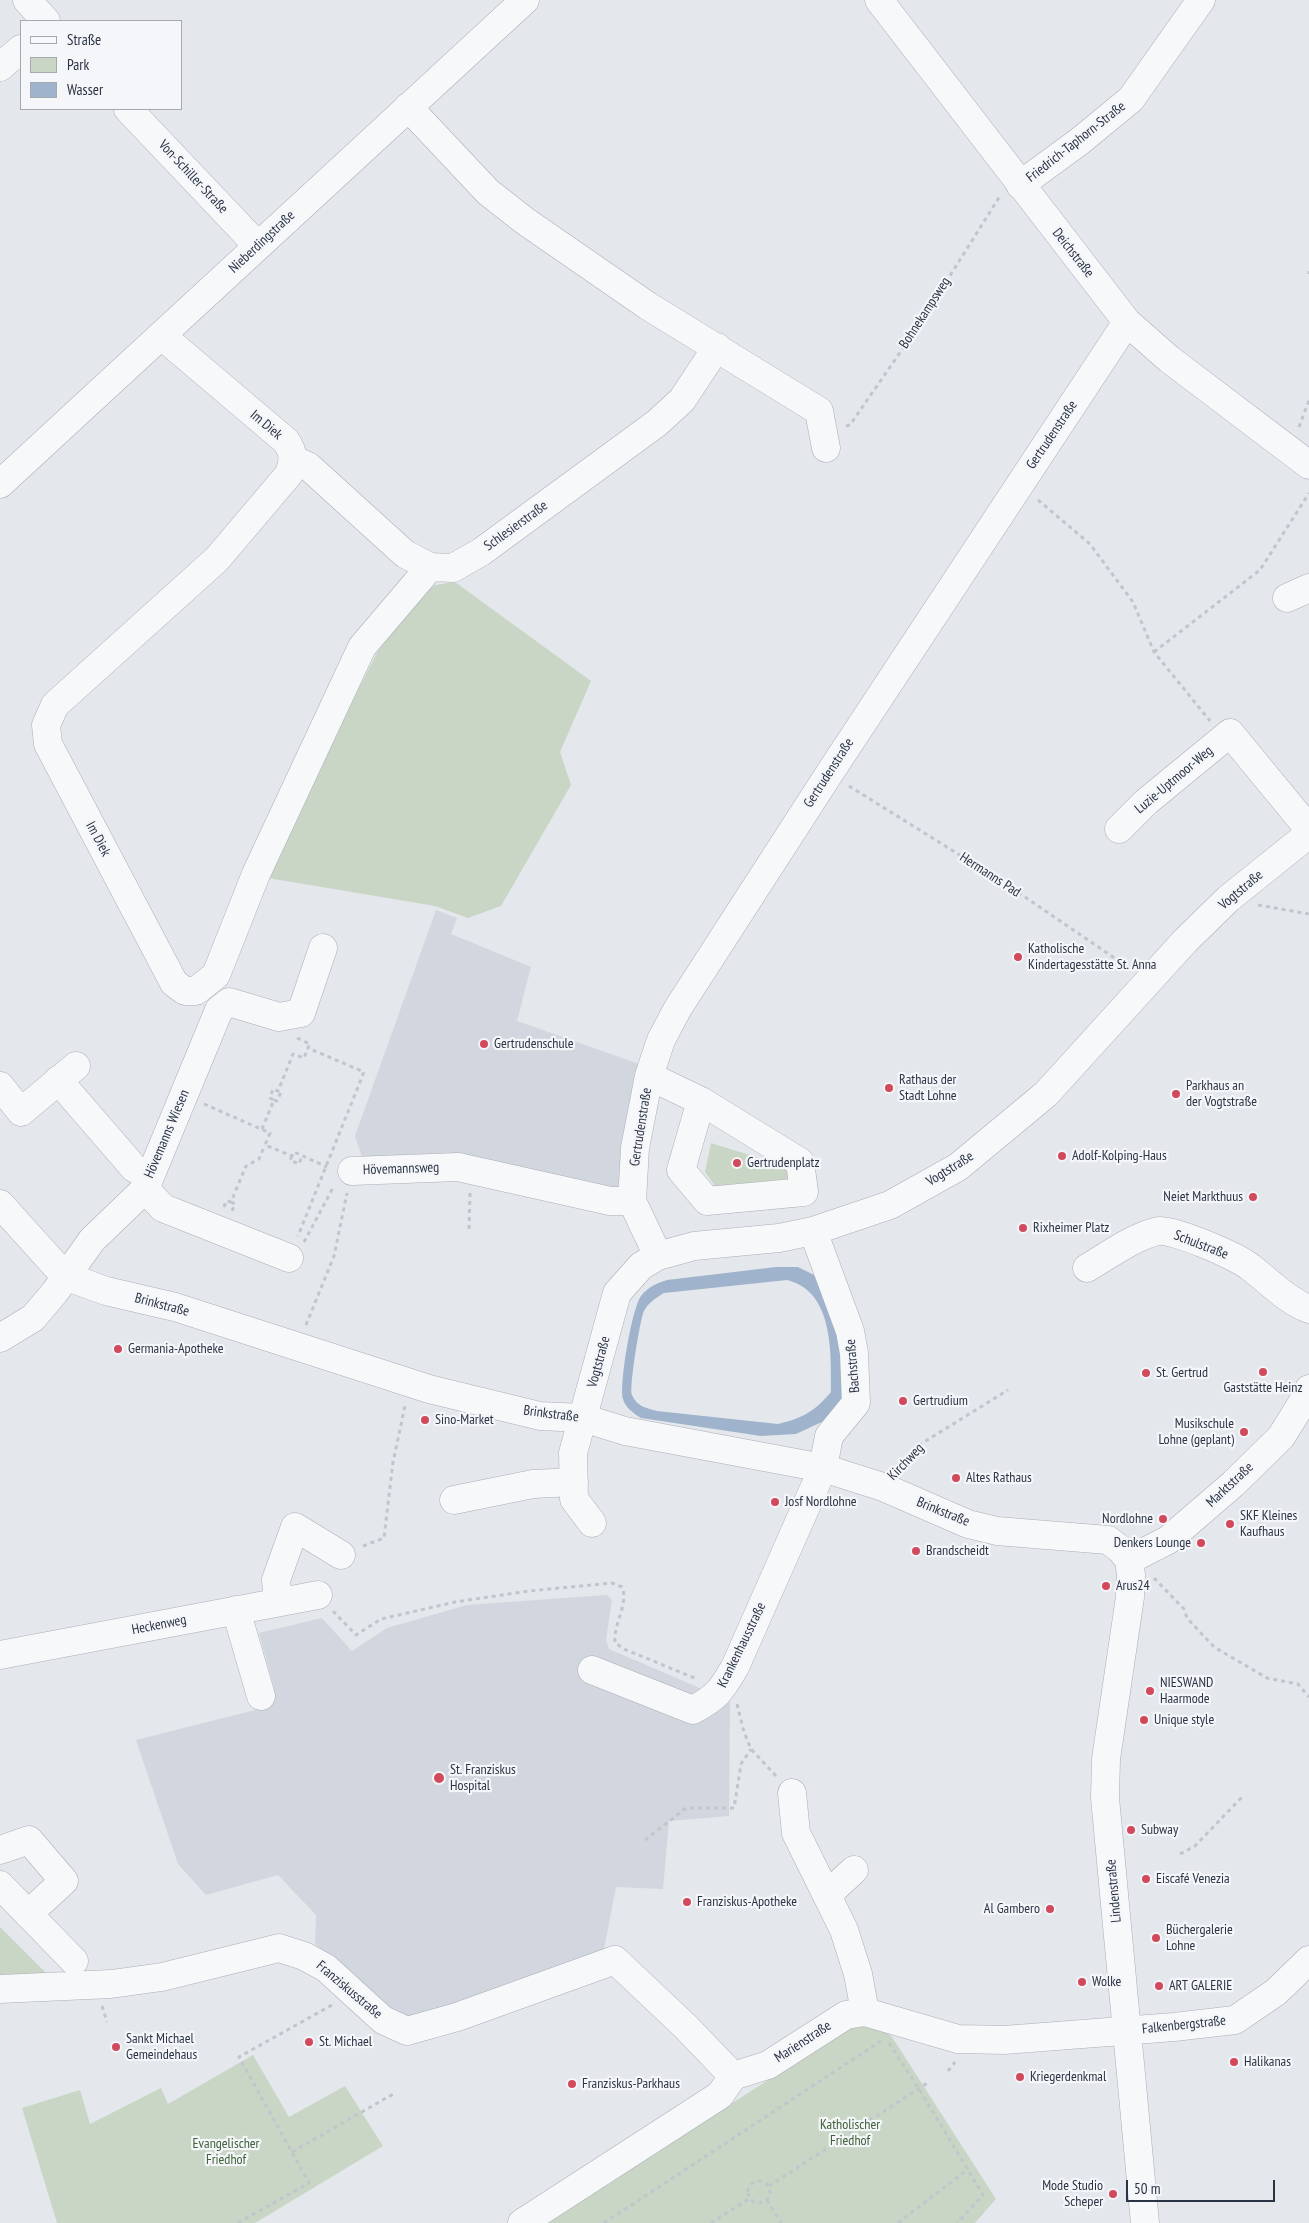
<!DOCTYPE html>
<meta charset="utf-8">
<style>
body{margin:0}
#map{position:relative;width:1309px;height:2223px;overflow:hidden;background:#e4e7ec;font-family:"PT Sans Narrow",sans-serif}
canvas{display:block}
.legend{position:absolute;left:20px;top:20px;width:162px;height:90px;box-sizing:border-box;background:#f4f6f9;border:1px solid #a4a8b1;margin:0;padding:6px 9px;list-style:none;font-size:15px;color:#2b3445}
.legend li{display:flex;align-items:center;gap:10px;height:25px}
.legend b{width:25px;border:1px solid #a4a8b1}
.scale{position:absolute;left:1126px;top:2180px;width:149px;height:22px;box-sizing:border-box;border:2px solid #2b3445;border-top:0;padding-left:6px;font-size:15px;line-height:18px;white-space:nowrap;color:#2b3445;-webkit-text-stroke:4px #f4f6f9;paint-order:stroke}
</style>
<div id="map">
<canvas width="1309" height="2223"></canvas>
<ul class="legend">
<li><b style="height:6px;background:#f7f8fa"></b>Straße</li>
<li><b style="height:14px;background:#c9d6c5"></b>Park</li>
<li><b style="height:14px;background:#9fb4cc"></b>Wasser</li>
</ul>
<div class="scale">50 m</div>
</div>
<script>
const g = document.querySelector('canvas').getContext('2d');
g.lineJoin = 'round';
function paint(path, color) { g.fillStyle = color; g.fill(path, 'evenodd'); }
function strokePath(path, color, width, dash) { g.strokeStyle = color; g.lineWidth = width; g.lineCap = dash ? 'butt' : 'round'; g.setLineDash(dash || []); g.stroke(path); }
function label(font, color, halo, rows, align = 'center') {
  g.font = font + ' "PT Sans Narrow",sans-serif'; g.lineWidth = 4.5; g.setLineDash([]); g.textBaseline = 'middle'; g.strokeStyle = halo; g.fillStyle = color; for (const [text, x, y, turn = 0] of rows) {
    g.save(); g.translate(x, y); g.rotate((+turn || 0) * Math.PI / 180); g.textAlign = isNaN(turn) ? turn : align; if (halo) g.strokeText(text, 0, 0); g.fillText(text, 0, 0); g.restore();
  }
}
const built = new Path2D(`
 M436,910l21,8 -6,16 80,33 -14,54 128,45 -28,124 -254,-30 -8,-24z
 M607,1595l5,5 -6,40 3,9 121,52 -1,115 -60,5 -6,68 -47,-2 -12,62 -72,34 -125,38 -20,-13 -72,-64 1,-29 -38,-40 -72,20 -28,-31 -42,-124 131,-33 7,-19 -15,-55 63,-15 30,33 35,-23 80,-23z`);
const green = new Path2D(`
 M455,582l136,99 -31,71 11,33 -70,121 -33,12 -33,-12 -173,-29 116,-226 36,-49 21,-17z
 M711,1143l77,24 1,12 -74,7 -10,-14z
 M0,1927l50,50 -50,3z
 M864,2024l16,3 12,10 104,162 -21,24h-428l303,-196z
 M253,2055l36,62 56,-31 38,60 -128,77h-198l-35,-115 58,-18 10,34 71,-36 7,16z`);
const water = new Path2D(`
 M776,1267h22l16,8 11,21 16,45 3,55 -18,24 -30,14 -35,2 -120,-18c-7,-4 -16,-11 -18,-19 -4,-15 9,-91 18,-103 7,-9 16,-13 26,-16zM787,1280c47,11 44,74 44,112 -16,19 -28,26 -53,32l-121,-13c-10,-3 -20,-4 -25,-16 -3,-7 8,-76 12,-84 5,-9 12,-13 20,-18z`);
const path = new Path2D(`
 M1309,271v3
 M846,426l4,-1 69,-100 81,-129
 M1299,427l10,-27
 M1038,500l52,44 43,58 21,50 56,69
 M1154,652l106,-82 49,-77
 M849,786l154,96 126,86
 M1258,905l51,9
 M297,1038l13,6 -2,4 56,24 -66,164
 M274,1100l3,1 4,-9 -3,-1
 M204,1104l66,29 -5,12 27,11 2,-4 33,15
 M262,1129l12,-29 -4,-2 3,-9 5,2 15,-37 11,4 4,-10
 M292,1156l-2,4 9,4 3,-8
 M231,1202l4,2 -3,7
 M224,1207l2,-6 5,1 15,-36 13,-7 6,-14
 M469,1229l1,-36
 M304,1242l30,-56
 M306,1325l28,-69 13,-63
 M897,1469l19,-22 92,-57
 M363,1546l21,-8 9,-76 12,-56
 M1154,1578l30,31 3,9 27,29 53,31 31,6 11,13
 M333,1611l23,24 25,-16 74,-17 74,-11 83,-8 10,4c7,17 -9,37 -7,56l9,6 73,30
 M737,1704l7,28 7,17 25,27
 M645,1840l41,-32h48l7,-44 10,-15
 M1180,1854l15,-8 47,-49
 M102,2006l5,16
 M889,2043l30,46 64,106 -26,28
 M948,2071l7,-9
 M292,2152l103,-59
 M748 2192a11 11 0 1 1 22 0a11 11 0 1 1-22 0Z
 M769,2186l160,-104
 M767,2200l14,23
 M238,2223l71,-40 -70,-126 93,-52
 M604,2223l277,-182
 M711,2223l39,-25
 M898,2223l70,-54`);
const minor = new Path2D(`
 M27,0l19,21
 M879,0l248,322 42,37 140,106
 M0,67l21,-18
 M408,107l80,85 37,29 123,85 171,105 7,37
 M128,109l130,137
 M1020,185l60,-44 51,-42 70,-99
 M162,336l124,105c8,12 8,19 3,33l-72,85 -162,146 -9,20 2,19 126,239 11,8h11l20,-16 40,-101 106,-227 68,-80
 M294,460l14,6 97,88 25,13 23,1 28,-16 176,-129 25,-23 35,-53
 M0,484l525,-484
 M1287,598l22,-10
 M1119,829l27,-27 84,-69 79,96
 M649,1076l52,25 99,61 4,30 -97,9 -26,-31 20,-69
 M58,1080l76,88 16,9
 M0,1086l21,26 55,-46
 M352,1171l106,-4 152,34h22
 M145,1189l18,19 126,50
 M0,1204l65,72 41,15 69,16 254,82 111,27 43,2 42,13 198,37 60,19 85,37 29,7 111,9 12,9 9,11
 M658,1256l-26,-55 3,-53 14,-72 12,-36 17,-32 151,-234 298,-452
 M1087,1268c22,-13 46,-31 71,-37 13,-3 81,26 92,36 20,15 36,33 59,42
 M0,1338l33,-20 22,-26 37,-52 53,-51 74,-179 10,-8 50,15 22,-4 22,-65
 M454,1500l79,-16 41,-2
 M592,1523l-18,-24 -1,-46 44,-160 24,-27 17,-10 36,-10 85,-8 34,-7 77,-26 68,-38 88,-73 140,-154 42,-41 81,-65
 M1129,1560l2,15 -1,22 -24,162 -1,39 40,425
 M1129,1560l39,-20 65,-56 48,-47 23,-37 5,-11
 M278,1602l-2,-22 19,-53 46,28
 M236,1610l25,86
 M0,1655l318,-60
 M592,1670l101,40c24,-13 28,-19 42,-43l88,-199 6,-32 27,-33 -2,-50 -4,-22 -37,-100
 M792,1793l4,40 48,97 14,44 7,38
 M0,1850l29,-10 35,41 -36,33
 M0,1885l74,76
 M827,1895l27,-25
 M0,1989l111,-5 51,-7 117,-29 25,8 22,12 57,52 24,11 50,-14 158,-57 71,67 47,49
 M522,2223l198,-128 13,-19 35,-11 78,-50 19,-3 93,27 46,1 170,-13 61,-7 41,-28 33,-32`);
const markers = [
 [1018,957,5,"#d1495b"],
 [484,1044,5,"#d1495b"],
 [889,1088,5,"#d1495b"],
 [1176,1094,5,"#d1495b"],
 [1062,1156,5,"#d1495b"],
 [737,1163,5,"#d1495b"],
 [1253,1197,5,"#d1495b"],
 [1023,1228,5,"#d1495b"],
 [118,1349,5,"#d1495b"],
 [1263,1372,5,"#d1495b"],
 [1146,1373,5,"#d1495b"],
 [903,1401,5,"#d1495b"],
 [425,1420,5,"#d1495b"],
 [1244,1432,5,"#d1495b"],
 [956,1478,5,"#d1495b"],
 [775,1502,5,"#d1495b"],
 [1163,1519,5,"#d1495b"],
 [1230,1524,5,"#d1495b"],
 [1201,1543,5,"#d1495b"],
 [916,1551,5,"#d1495b"],
 [1106,1586,5,"#d1495b"],
 [1150,1691,5,"#d1495b"],
 [1144,1720,5,"#d1495b"],
 [439,1778,6,"#d1495b"],
 [1131,1830,5,"#d1495b"],
 [1146,1879,5,"#d1495b"],
 [687,1902,5,"#d1495b"],
 [1050,1909,5,"#d1495b"],
 [1156,1938,5,"#d1495b"],
 [1082,1982,5,"#d1495b"],
 [1159,1986,5,"#d1495b"],
 [309,2042,5,"#d1495b"],
 [116,2047,5,"#d1495b"],
 [1234,2062,5,"#d1495b"],
 [1020,2077,5,"#d1495b"],
 [572,2084,5,"#d1495b"],
 [1113,2194,5,"#d1495b"]
];
const streetNames = [
 ["Friedrich-Taphorn-Straße",1076,142,-38],
 ["Von-Schiller-Straße",193,177,47],
 ["Nieberdingstraße",262,242,-43],
 ["Deichstraße",1073,253,52],
 ["Bohnekampsweg",925,313,-57],
 ["Im Diek",266,425,40],
 ["Gertrudenstraße",1052,435,-56],
 ["Schlesierstraße",516,526,-36],
 ["Gertrudenstraße",829,773,-57],
 ["Luzie-Uptmoor-Weg",1174,780,-40],
 ["Im Diek",98,839,62],
 ["Hermanns Pad",990,875,33],
 ["Vogtstraße",1241,890,-40],
 ["Gertrudenstraße",641,1127,-81],
 ["Hövemanns Wiesen",167,1134,-67],
 ["Hövemannsweg",401,1169,-2],
 ["Vogtstraße",950,1169,-32],
 ["Schulstraße",1201,1245,21],
 ["Brinkstraße",162,1305,15],
 ["Vogtstraße",599,1362,-75],
 ["Bachstraße",853,1366,-95],
 ["Brinkstraße",551,1414,7],
 ["Kirchweg",906,1462,-46],
 ["Marktstraße",1230,1485,-43],
 ["Brinkstraße",943,1512,22],
 ["Heckenweg",159,1625,-11],
 ["Krankenhausstraße",742,1645,-64],
 ["Lindenstraße",1114,1891,-95],
 ["Franziskusstraße",349,1990,40],
 ["Falkenbergstraße",1184,2025,-6],
 ["Marienstraße",803,2042,-33]
];
const poiNames = [
 ["Katholische",1028,949],
 ["Kindertagesstätte St. Anna",1028,965],
 ["Gertrudenschule",494,1044],
 ["Rathaus der",899,1080],
 ["Stadt Lohne",899,1096],
 ["Parkhaus an",1186,1086],
 ["der Vogtstraße",1186,1102],
 ["Adolf-Kolping-Haus",1072,1156],
 ["Gertrudenplatz",747,1163],
 ["Neiet Markthuus",1243,1197,"right"],
 ["Rixheimer Platz",1033,1228],
 ["Germania-Apotheke",128,1349],
 ["St. Gertrud",1156,1373],
 ["Gaststätte Heinz",1263,1388,"center"],
 ["Gertrudium",913,1401],
 ["Sino-Market",435,1420],
 ["Musikschule",1234,1424,"right"],
 ["Lohne (geplant)",1234,1440,"right"],
 ["Altes Rathaus",966,1478],
 ["Josf Nordlohne",785,1502],
 ["SKF Kleines",1240,1516],
 ["Kaufhaus",1240,1532],
 ["Nordlohne",1153,1519,"right"],
 ["Denkers Lounge",1191,1543,"right"],
 ["Brandscheidt",926,1551],
 ["Arus24",1116,1586],
 ["NIESWAND",1160,1683],
 ["Haarmode",1160,1699],
 ["Unique style",1154,1720],
 ["St. Franziskus",450,1770],
 ["Hospital",450,1786],
 ["Subway",1141,1830],
 ["Eiscafé Venezia",1156,1879],
 ["Franziskus-Apotheke",697,1902],
 ["Al Gambero",1040,1909,"right"],
 ["Büchergalerie",1166,1930],
 ["Lohne",1166,1946],
 ["Wolke",1092,1982],
 ["ART GALERIE",1169,1986],
 ["Sankt Michael",126,2039],
 ["Gemeindehaus",126,2055],
 ["St. Michael",319,2042],
 ["Halikanas",1244,2062],
 ["Kriegerdenkmal",1030,2077],
 ["Franziskus-Parkhaus",582,2084],
 ["Mode Studio",1103,2186,"right"],
 ["Scheper",1103,2202,"right"]
];
const parkNames = [
 ["Katholischer",850,2125],
 ["Friedhof",850,2141],
 ["Evangelischer",226,2144],
 ["Friedhof",226,2160]
];
paint(built, '#d2d6de');
paint(green, '#c9d6c5');
paint(water, '#9fb4cc');
strokePath(minor, '#a9aeb7', 29);
strokePath(path, '#c2c5cb', 3, [4, 4]);
strokePath(minor, '#f7f8fa', 28);
for (const [x, y, r, color] of markers) { const dot = new Path2D(); dot.arc(x, y, r, 0, 2 * Math.PI); g.fillStyle = color; g.fill(dot); strokePath(dot, '#f4f6f9', 2); }
label('14px', '#2b3445', '#f4f6f9', streetNames);
label('14px', '#2b3445', '#f4f6f9', poiNames, 'left');
label('14px', '#3f6138', '#f4f6f9', parkNames);
</script>
